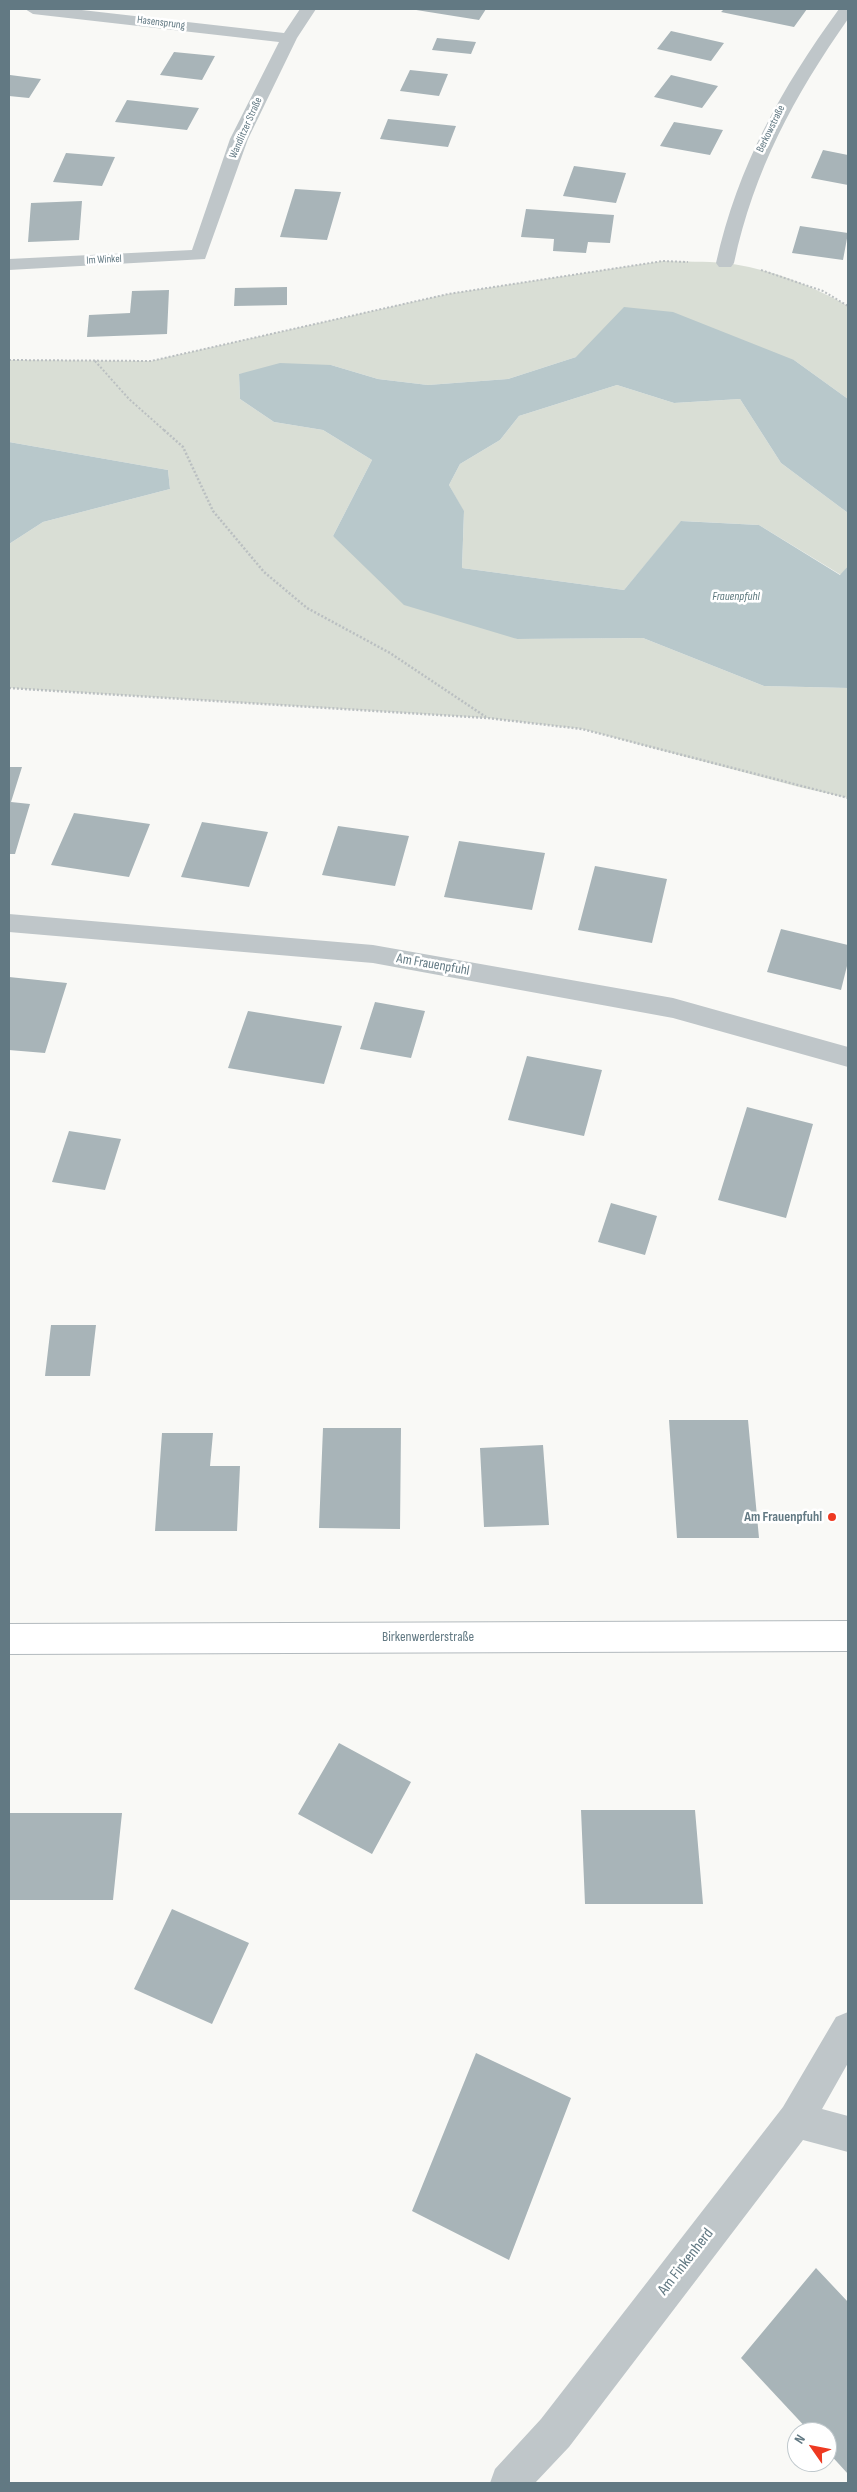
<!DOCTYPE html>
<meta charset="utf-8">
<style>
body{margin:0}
#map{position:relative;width:857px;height:2492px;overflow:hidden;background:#f9f9f6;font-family:"Sofia Sans Condensed",sans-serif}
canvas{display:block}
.frame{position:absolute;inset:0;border:10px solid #627983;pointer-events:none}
.north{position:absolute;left:787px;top:2422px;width:50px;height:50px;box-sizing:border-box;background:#fff;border:1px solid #c0c9cd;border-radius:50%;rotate:303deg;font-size:14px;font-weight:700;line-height:20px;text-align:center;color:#627983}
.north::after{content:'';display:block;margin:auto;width:18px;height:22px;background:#ee3921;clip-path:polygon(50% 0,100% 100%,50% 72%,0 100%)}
</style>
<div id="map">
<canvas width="857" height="2492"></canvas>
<div class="frame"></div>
<div class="north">N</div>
</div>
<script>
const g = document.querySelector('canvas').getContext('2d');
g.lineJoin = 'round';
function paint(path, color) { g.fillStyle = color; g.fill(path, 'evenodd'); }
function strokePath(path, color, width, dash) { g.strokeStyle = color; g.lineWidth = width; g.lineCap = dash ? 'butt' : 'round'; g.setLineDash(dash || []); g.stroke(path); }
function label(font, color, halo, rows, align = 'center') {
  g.font = font + ' "Sofia Sans Condensed",sans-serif'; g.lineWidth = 5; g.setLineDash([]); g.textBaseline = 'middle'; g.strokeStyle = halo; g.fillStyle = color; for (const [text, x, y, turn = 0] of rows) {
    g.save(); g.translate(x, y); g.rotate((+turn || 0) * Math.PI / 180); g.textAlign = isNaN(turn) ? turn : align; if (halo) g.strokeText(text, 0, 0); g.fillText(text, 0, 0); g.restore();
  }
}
const green = new Path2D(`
 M663,261c21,1 42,0 62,2 43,5 86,22 123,43v93l-54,-39 -218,-3 -68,22 -80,6 -50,-6 -47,-14 -92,9 1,25 34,23 49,8 49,30 -39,76 184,103 126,-1 121,48 84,2v110l-49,-11 -217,-58 -95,-11 -478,-30v-144l34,-22 127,-33 -2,-19 -159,-28v-82l142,1 297,-67z
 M617,385l57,18 66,-4 41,64 67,50v53l-7,9 -82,-50 -77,-4 -58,69 -162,-22 2,-56 -15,-27 11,-21 40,-24 19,-24z`);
const water = new Path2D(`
 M624,307l49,5 121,48 54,39v114l-67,-50 -41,-64 -66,4 -57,-18 -98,31 -19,24 -40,24 -11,21 15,26 -2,57 162,22 57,-69 78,4 81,50 8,-9v122l-84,-2 -121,-48 -126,1 -113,-34 -71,-69 39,-76 -49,-30 -49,-8 -34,-23 -1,-25 41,-11 51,2 47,14 50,6 80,-6 68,-22z
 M9,442l159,28 2,19 -127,33 -34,22z`);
const building = new Path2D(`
 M410,9h76l-7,11z
 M724,9h83l-13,18 -73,-15z
 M671,31l53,12 -13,18 -54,-12z
 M437,38l39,4 -5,12 -39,-4z
 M174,52l41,4 -13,24 -42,-5z
 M410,70l38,4 -9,22 -39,-5z
 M10,75l31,4 -12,19 -20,-2z
 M671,75l47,11 -16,22 -48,-11z
 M127,100l72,8 -12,22 -72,-8z
 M388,119l68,7 -8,21 -68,-8z
 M674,122l49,8 -13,25 -50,-9z
 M823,150l25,5v30l-37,-7z
 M66,153l49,4 -13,29 -49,-4z
 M574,166l52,7 -10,30 -53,-7z
 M295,189l46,3 -14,48 -47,-3z
 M82,201l-3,39 -51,2 3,-39z
 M526,209l88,6 -4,28 -22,-1 -2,11 -33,-2 1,-12 -33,-2z
 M800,226l48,7 -5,27 -51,-7z
 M287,287v18l-53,1 1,-18z
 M169,290l-2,44 -80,3 2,-22 41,-2 2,-22z
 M9,767h13l-11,35 19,2 -15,50h-6z
 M74,813l76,11 -21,53 -78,-12z
 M202,822l66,10 -19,55 -68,-10z
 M338,826l71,10 -14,50 -73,-11z
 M459,841l86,12 -13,57 -88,-13z
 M595,866l72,13 -15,64 -74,-13z
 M781,929l67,16v17l-7,28 -74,-18z
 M9,977l58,6 -22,70 -36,-3z
 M375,1002l50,9 -14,47 -51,-9z
 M248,1011l94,15 -18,58 -96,-16z
 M527,1056l75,14 -18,66 -76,-16z
 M747,1107l66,17 -27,94 -68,-18z
 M69,1131l52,8 -16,51 -53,-8z
 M611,1203l46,13 -12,39 -47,-13z
 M51,1325h45l-6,51h-45z
 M669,1420h79l11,118h-82z
 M323,1428h78l-1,101 -81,-1z
 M162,1433h51l-3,33h30l-3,65h-82z
 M543,1445l6,80 -65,2 -4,-79z
 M339,1743l72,39 -39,72 -74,-40z
 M581,1810h114l8,94h-118z
 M9,1813h113l-9,87h-104z
 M172,1909l77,34 -37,81 -78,-35z
 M476,2053l95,45 -62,162 -97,-49z
 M816,2268l32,34v172l-21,-23v-19h-17l-69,-74z`);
const pathFar1 = new Path2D(`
 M761,270l62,21 25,15
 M9,360l142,1 297,-67 215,-33 25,1
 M95,361l34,38 36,32`);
const path = new Path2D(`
 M164,430l19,17 30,64 51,61 43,36 83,45 96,64
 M9,688l478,30 95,11 266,69`);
const minor = new Path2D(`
 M25,9h48l211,24 16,-24h16l-19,29 -49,101 -43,120 -196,11v-11l183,-9 38,-111 49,-97 -246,-28z
 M839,9h9v10c-54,77 -94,151 -114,244l-3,4h-12l-3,-4c22,-98 65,-174 123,-254z
 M9,914l364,31 300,53 175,49v20l-175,-49 -300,-55 -364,-31z
 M848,2012v51l-26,46 26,7v36l-45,-12 -234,307 -34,36h-45l5,-14 46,-50 242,-312 53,-90z`);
const major = new Path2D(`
 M848,1621v30l-839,3v-30z`);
const markers = [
 [832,1517,5,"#ee3921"]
];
const farStreetnames = [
 ["Hasensprung",161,23,7],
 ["Wandlitzer Straße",246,128,-66],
 ["Berkowstraße",771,129,-64],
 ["Im Winkel",104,260,-3]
];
const farWaternames = [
 ["Frauenpfuhl",736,597]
];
const streetNames = [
 ["Am Frauenpfuhl",433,965,10],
 ["Birkenwerderstraße",428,1637]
];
const poiNames = [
 ["Am Frauenpfuhl",822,1517]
];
const nearStreetnames = [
 ["Am Finkenherd",686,2262,-52]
];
paint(green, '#d9ded5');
paint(water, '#b8c8cb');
paint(building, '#a8b4b8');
strokePath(major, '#b3babe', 2);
strokePath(pathFar1, '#babfc1', 2, [2, 2]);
strokePath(path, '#babfc1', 2.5, [2, 2]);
paint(minor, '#bfc6c9');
paint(major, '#fff');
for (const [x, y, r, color] of markers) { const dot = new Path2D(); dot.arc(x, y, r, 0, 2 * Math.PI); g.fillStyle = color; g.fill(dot); strokePath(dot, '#fff', 2); }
label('11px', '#627983', '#fff', farStreetnames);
label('italic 12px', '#5d787d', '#fff', farWaternames);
label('14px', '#627983', '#fff', streetNames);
label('bold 14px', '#627983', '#fff', poiNames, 'right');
label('16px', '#627983', '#fff', nearStreetnames);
</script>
